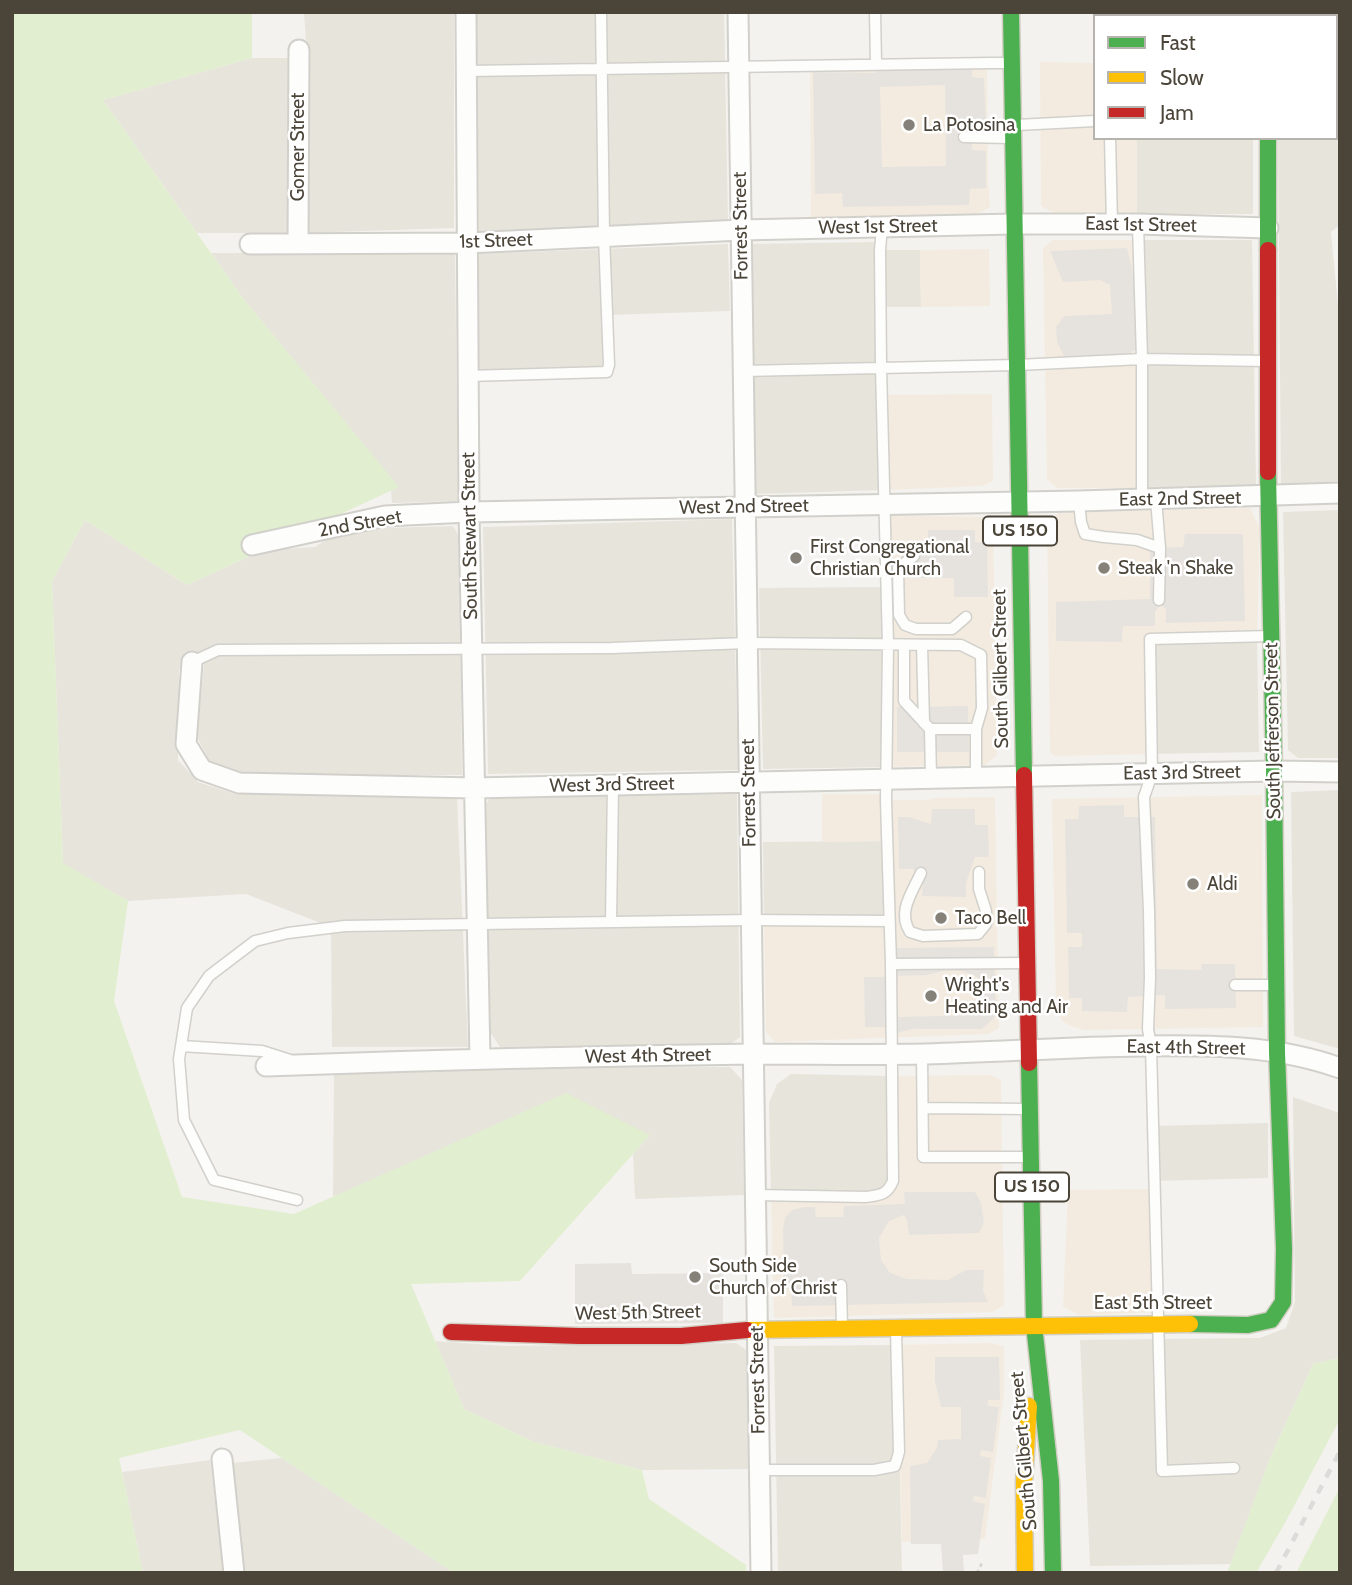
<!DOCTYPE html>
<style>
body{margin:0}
#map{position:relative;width:1352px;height:1585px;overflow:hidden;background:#f4f2ee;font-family:Cabin,sans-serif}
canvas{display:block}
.frame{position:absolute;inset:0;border:14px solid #4b4439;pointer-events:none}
.legend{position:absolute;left:1093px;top:14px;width:245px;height:126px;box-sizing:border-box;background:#fff;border:2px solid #b7b4b0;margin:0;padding:9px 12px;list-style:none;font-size:21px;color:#4b4439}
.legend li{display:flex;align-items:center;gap:14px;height:35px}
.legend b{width:35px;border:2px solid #b7b4b0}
</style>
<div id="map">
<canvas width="1352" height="1585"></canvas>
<div class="frame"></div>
<ul class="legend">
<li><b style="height:9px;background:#4caf50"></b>Fast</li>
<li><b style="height:9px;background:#ffc107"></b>Slow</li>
<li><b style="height:9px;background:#c62828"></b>Jam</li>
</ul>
</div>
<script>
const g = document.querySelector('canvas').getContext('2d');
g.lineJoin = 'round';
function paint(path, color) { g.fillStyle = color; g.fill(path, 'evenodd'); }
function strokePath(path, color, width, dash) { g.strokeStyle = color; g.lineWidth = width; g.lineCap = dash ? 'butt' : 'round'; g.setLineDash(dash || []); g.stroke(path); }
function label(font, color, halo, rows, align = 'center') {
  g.font = font + ' Cabin,sans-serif'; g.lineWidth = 5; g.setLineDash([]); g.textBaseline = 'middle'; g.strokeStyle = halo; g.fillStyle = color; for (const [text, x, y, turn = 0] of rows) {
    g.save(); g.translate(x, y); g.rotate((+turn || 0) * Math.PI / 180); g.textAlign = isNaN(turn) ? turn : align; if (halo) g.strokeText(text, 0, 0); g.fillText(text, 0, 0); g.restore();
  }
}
const residential = new Path2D(`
 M304,12h150v216l-150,5 2,-190z
 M475,12h249l4,209 -249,10z
 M252,58h39l-2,175h-92l-94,-133z
 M1336,112l4,5v108l-9,7 9,94v155l-59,6 -3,-349h58z
 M1137,138h116v76h-116z
 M1138,240h114l4,246 -114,2z
 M880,242v8h40l1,57h-40l4,183 -129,4 -6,-250z
 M728,244l2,67 -123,4v57l-130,4 -1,-122z
 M211,253h244l3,248 -66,2 -2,-26 -148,-180z
 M1340,510v248h-42l-10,-8 -5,-238z
 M732,519l6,251 -250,4 -5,-247z
 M85,520l102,65 76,-35 52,-3 18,-12 51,-7 69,-2 6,10 3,239h-221l-30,-11 -14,-27 7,-73 -19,-12 -6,19 -1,89 20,22 37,12 222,2 11,251h-136l-1,-120 -85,-33 -118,7 -65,-37 -11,-283z
 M887,587v180l-124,2 -4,-181z
 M1257,636l2,116 -107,2 -2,-115z
 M1340,790v259l-46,-13 -3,-244z
 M737,794l3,243 -12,9 -228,1 -10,-15 -8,-223 8,-11z
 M887,841l2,80 -125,-1 -1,-78z
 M730,1067l12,13 2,115 -109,4 -2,-45 17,-19 -317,61 1,-127z
 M791,1074l100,2 2,105 -13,14 -109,1 -2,-93 8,-19z
 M1293,1097l47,16v245l-27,6 -42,92 -40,108 -141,2 -10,-226 180,-2 26,-10 9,-26z
 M1268,1123v55l-114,3 -1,-55z
 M435,1341l69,5 232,-3 12,8 1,118 -107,1 -108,-28 -70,-33z
 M897,1345l5,228h-124l-4,-227z
 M282,1458l172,115h-209l-13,-110z
 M210,1460l14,113h-81l-21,-101z`);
const commercial = new Path2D(`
 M1040,62l55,1v75h42v76h-81l-15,-8z
 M987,63l1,114 2,30 -17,10 -162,4 -1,-156z
 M1053,240h85l4,248h-85l-10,-9 -4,-231z
 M989,249l1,57 -69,1 -1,-57z
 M992,394l1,87 -10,5 -98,4 -3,-95z
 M1250,508l10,21 -3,107 -107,3 2,115 -97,2 -5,-4 -3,-231 12,-8z
 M885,515l98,2 10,6 4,232 -12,10 -98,2z
 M822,794h64v6h42l7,-2 60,-1 4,231 -11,6 -213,8 -9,-10 -2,-112h125l-2,-79 -65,1z
 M1262,795l1,232 -179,3 -13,-4 -9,-5 -6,-15 -4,-207z
 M990,1075l11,5 3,226 -12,6 -218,6 -3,-122 95,1 24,-8 1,-113z
 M1154,1189l4,123 -79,3 -16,-8 5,-117z
 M990,1343l14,3v46l-19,147 -83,3 -5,-197z`);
const green = new Path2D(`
 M12,12h240v46l-149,42 139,197 157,190 -212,98 -102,-65 -33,61 11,282 65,38 -14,100 68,196 112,17 272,-121 84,42 -130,146 -109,3 53,125 70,33 108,28 7,29 97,66v8h-292l-214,-143 -121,28 24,115h-131z
 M1340,1358v61l-55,104 -29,50h-29l44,-117 42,-92z
 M1340,1487v86h-44z`);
const parking = new Path2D(`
 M973,63l-1,14 12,1 2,44 -14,1v27l14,1v37l-16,1 -1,16 -126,2 -1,-14 -27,1 -2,-122 62,1 1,-9zM945,85l1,81 -64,1 -2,-80z
 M1127,248l8,34 1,67 -7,5 -65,2 -7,-14 -1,-15 8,-11 48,-2 -2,-29 -10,-5 -37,2 -13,-31z
 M928,530h47v12l12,1 1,54h-34v-19h-46l-1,-12 21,-22z
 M1185,534h58l2,87 -79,2v-14l-5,-4 -6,6v15h-32l-1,16 -66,-1v-39l94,-3v-51l33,-1z
 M968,706l1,46h-72v-45z
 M1124,805v12h31l2,152 44,1 1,-6h33l1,44 -71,1v-14l-37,2 -1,15 -45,-1v-13h-13l-1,-51h14v-14h-15l-2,-114h13l1,-13z
 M932,809h43v16h13l1,32h-14l-9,26v14l-44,-1 1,-13 -10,-14h-14l-1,-52h11l22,7z
 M994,947l2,69 -14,13h-69l-17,4 1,-16 82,-2 -2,-38 -15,-6h-19l-16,4 -32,1 -1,-28z
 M864,977h27v50h-26z
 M904,1192h71l6,11 3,19 -5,11 -70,2 -2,-15 -3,-5 -15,6 -10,17 2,22 9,13 17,6 41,1 18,-10h18l-1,21 5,11 -196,4 -1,-17h-7l-1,-61 2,-10 7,-8 12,-3h11l1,10h27l1,-11 61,-2z
 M631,1263l1,11 91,-1v50l-148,1v-60z
 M935,1357h64l1,43h-12v6l11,1 -6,45 -12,-2 -1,6 11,2 -5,40 -12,-2 -1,5 12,3 -7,50 -15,1 1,18h-21l-2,-29h-30l-1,-78 17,-3 10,-15 1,-8 23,-1v-32h-20l-6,-26z`);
const path = new Path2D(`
 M977,1573l5,-10`);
const lane = new Path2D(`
 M875,12l1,52
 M467,71c180,-1 361,-7 542,-8
 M1017,125l78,-4
 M964,137l45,1
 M1110,138l2,86
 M1138,224l4,135v140
 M743,371l274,-6 125,-6 125,2
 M468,376l139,-4 2,-7 -5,-129 -3,-224
 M1156,499l4,49 -1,52
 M1079,501l2,21 4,12 19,3 33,3 23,8
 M914,556l-16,12 1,47 6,10 11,4h36l14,-12
 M904,645v56l26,28
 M922,645l2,78
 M192,662l26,-12 394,-2 135,-5 214,2 20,10 1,53 -6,21v49
 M931,778l-1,-49h46
 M921,873c-9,20 -24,39 -11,59l13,4 55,-2 8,-10v-13l-7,-22v-17
 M611,922l2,-137
 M891,964l133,-1
 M1235,985h38
 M181,1046l81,5 28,9
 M922,1054l1,103h106
 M923,1108l105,1
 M755,1195l111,2c14,-2 21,-2 27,-16l-2,-217 -5,-164 2,-155 -7,-278 -1,-117 2,-23
 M297,1200l-83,-20 -30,-60 -5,-61 8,-51 22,-32 46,-35 33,-8 57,-7 405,-6 139,1
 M841,1285l1,43
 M1234,1468l-72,3 -11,-425 -3,-17 2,-51 -1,-68 -5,-113 8,-23 -2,-135 121,-3
 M760,1470h114l21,-4 4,-14 -3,-122`);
const street = new Path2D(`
 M466,12l3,500 11,547
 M738,12l23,1561
 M1268,12v4
 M250,244l218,-1 273,-13 273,-6h124l130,4
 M298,244l1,-194
 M252,545l133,-29 84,-4 610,-11 261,-8
 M192,662l-6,82 16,26 37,13 235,5 800,-17 66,1
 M266,1066c162,-6 325,-10 487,-12 58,0 115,1 173,0 72,-2 144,-7 216,-8 67,-1 134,-1 198,22
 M222,1459l12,114`);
const fast = new Path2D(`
 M1011,12l13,763
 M1268,138v112
 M1029,1063l5,262 17,156 2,92
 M1190,1324l58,1 23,-5 12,-18 1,-53 -7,-197 -3,-281 -6,-299`);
const slow = new Path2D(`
 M747,1330l443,-6
 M1025,1573l-1,-91 5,-76`);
const jam = new Path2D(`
 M1268,250v222
 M1024,775l5,288
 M451,1332l128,4h102l66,-6`);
const rail = new Path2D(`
 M1276,1573l64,-122`);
const markers = [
 [909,125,7,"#868178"],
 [796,558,7,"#868178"],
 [1104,568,7,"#868178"],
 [1193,884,7,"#868178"],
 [941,918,7,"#868178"],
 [931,996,7,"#868178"],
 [695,1277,7,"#868178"]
];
const shields = [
 [1020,531,74],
 [1032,1187,74]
];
const shieldNames = [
 ["US 150",1020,531],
 ["US 150",1032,1187]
];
const poiNames = [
 ["La Potosina",923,125],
 ["First Congregational",810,547],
 ["Christian Church",810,569],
 ["Steak 'n Shake",1118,568],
 ["Aldi",1207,884],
 ["Taco Bell",955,918],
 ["Wright's",945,985],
 ["Heating and Air",945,1007],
 ["South Side",709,1266],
 ["Church of Christ",709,1288]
];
const streetNames = [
 ["Gomer Street",298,147,-90],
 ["East 1st Street",1141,225,1],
 ["Forrest Street",741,226,-91],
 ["West 1st Street",878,227,-1],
 ["1st Street",496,241,-2],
 ["East 2nd Street",1180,499,-1],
 ["West 2nd Street",744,507,-1],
 ["2nd Street",360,524,-10],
 ["South Stewart Street",470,536,-91],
 ["South Gilbert Street",1001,669,-91],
 ["South Jefferson Street",1273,731,-91],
 ["East 3rd Street",1182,773,-1],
 ["West 3rd Street",612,785,-1],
 ["Forrest Street",749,793,-91],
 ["East 4th Street",1186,1048,1],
 ["West 4th Street",648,1056,-1],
 ["East 5th Street",1153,1303],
 ["West 5th Street",638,1313,-1],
 ["Forrest Street",758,1380,-91],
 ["South Gilbert Street",1024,1451,-95]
];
paint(residential, '#e7e4dc');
paint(commercial, '#f3ebdf');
paint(green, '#e1eecf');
paint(parking, '#e6e3df');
strokePath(lane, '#d2d0cb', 13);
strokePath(street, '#d2d0cb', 23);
strokePath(fast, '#d3cfc5', 19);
strokePath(slow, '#d3cfc5', 19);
strokePath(jam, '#d3cfc5', 19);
strokePath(path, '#d3d2cc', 2.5, [3.5, 3.5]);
strokePath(lane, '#fdfdfc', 10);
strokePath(street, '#fdfdfc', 19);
strokePath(fast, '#4caf50', 16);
strokePath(slow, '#ffc107', 16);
strokePath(jam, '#c62828', 16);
strokePath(rail, '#dbdbda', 4.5, [9, 9]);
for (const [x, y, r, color] of markers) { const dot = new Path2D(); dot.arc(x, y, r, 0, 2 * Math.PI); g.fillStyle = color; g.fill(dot); strokePath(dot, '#fff', 2.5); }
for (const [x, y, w] of shields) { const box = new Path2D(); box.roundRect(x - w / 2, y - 14.5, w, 29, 5); g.fillStyle = '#fff'; g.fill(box); strokePath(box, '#4b4439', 2); }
label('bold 18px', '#4b4439', null, shieldNames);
label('19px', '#4b4439', '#fff', poiNames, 'left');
label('19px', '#4b4439', '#fff', streetNames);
</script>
